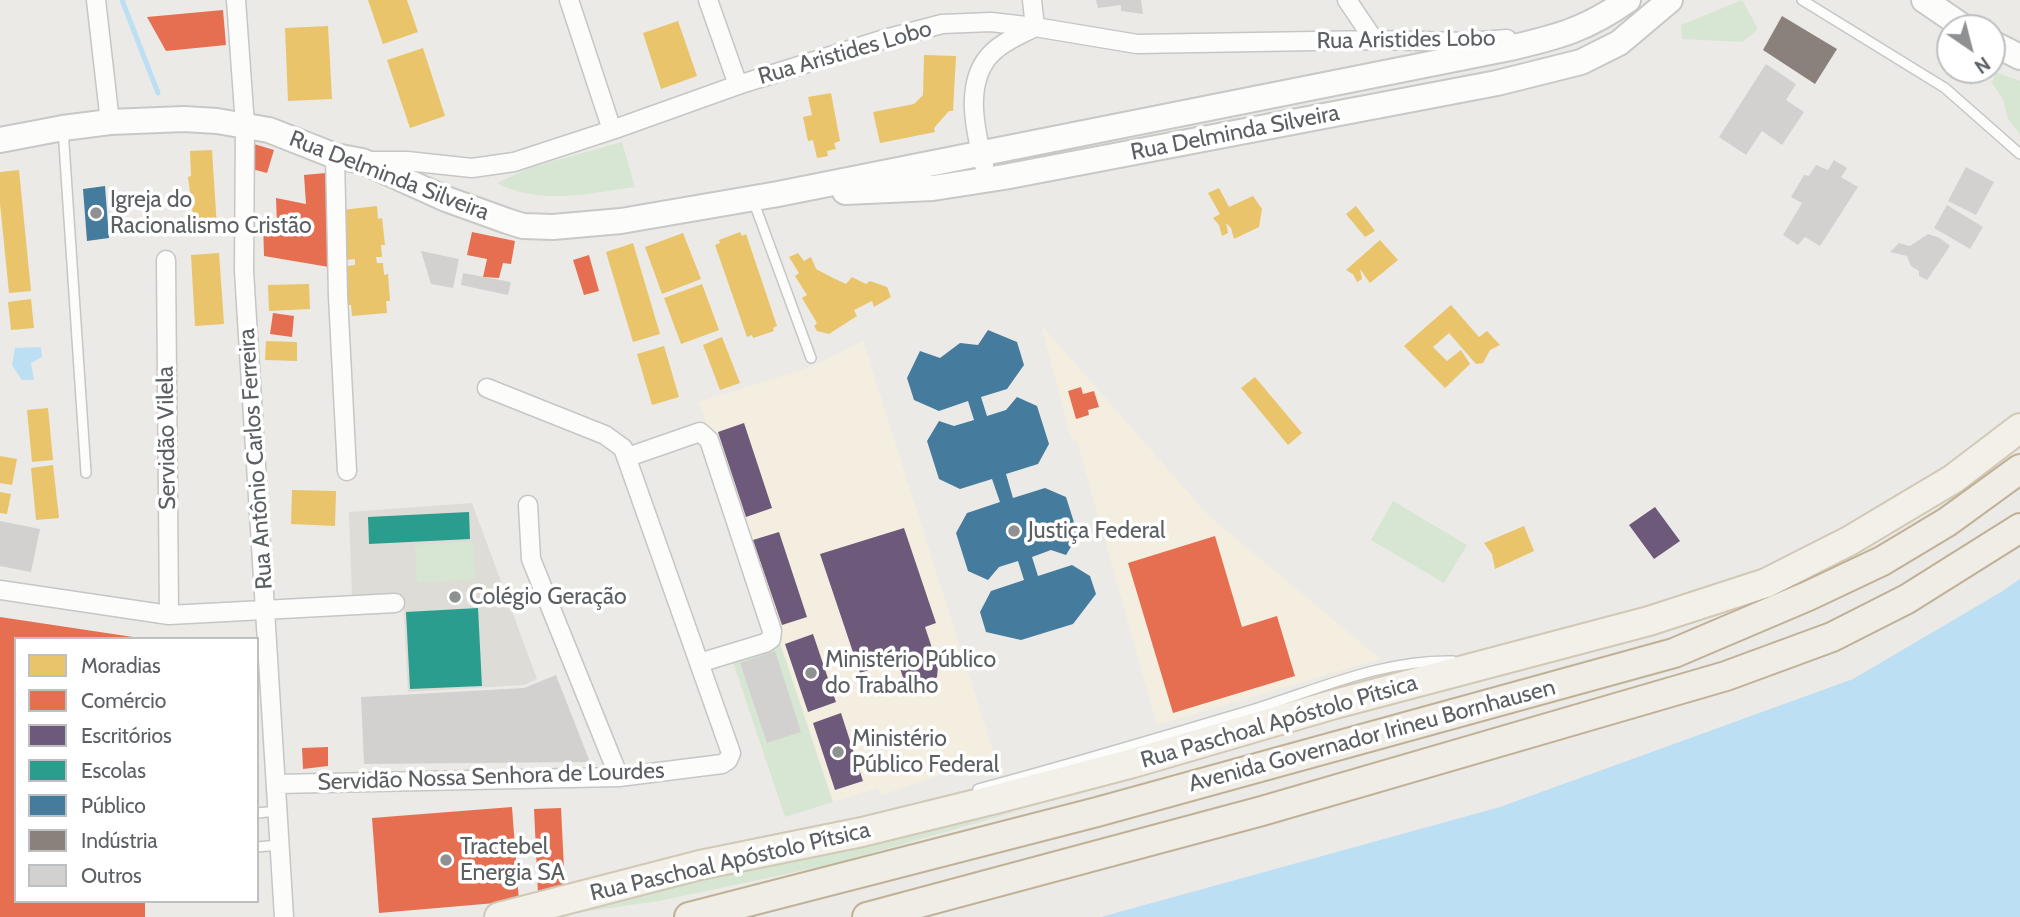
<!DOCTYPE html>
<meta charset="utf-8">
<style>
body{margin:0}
#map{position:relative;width:2020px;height:917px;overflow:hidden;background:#ebeae6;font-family:Cabin,sans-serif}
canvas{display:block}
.legend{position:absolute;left:14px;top:637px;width:245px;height:266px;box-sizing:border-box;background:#fff;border:2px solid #bebfc1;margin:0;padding:9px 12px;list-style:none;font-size:21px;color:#5c6063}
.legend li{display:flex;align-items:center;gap:14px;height:35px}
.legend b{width:35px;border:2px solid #bebfc1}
.north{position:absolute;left:1936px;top:14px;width:70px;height:70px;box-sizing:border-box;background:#fff;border:2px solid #bebfc1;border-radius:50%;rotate:145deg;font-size:19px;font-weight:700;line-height:28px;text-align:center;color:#5c6063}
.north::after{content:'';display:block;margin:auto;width:24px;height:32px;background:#8e9091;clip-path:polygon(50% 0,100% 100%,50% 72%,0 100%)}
</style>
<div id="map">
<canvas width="2020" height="917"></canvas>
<ul class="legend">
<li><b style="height:19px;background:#e9c46a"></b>Moradias</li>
<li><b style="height:19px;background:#e76f51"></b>Comércio</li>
<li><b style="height:19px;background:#6d597a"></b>Escritórios</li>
<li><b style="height:19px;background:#2a9d8f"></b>Escolas</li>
<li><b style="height:19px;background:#457b9d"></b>Público</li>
<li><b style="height:19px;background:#8a817c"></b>Indústria</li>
<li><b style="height:19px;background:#d2d1cf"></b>Outros</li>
</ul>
<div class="north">N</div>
</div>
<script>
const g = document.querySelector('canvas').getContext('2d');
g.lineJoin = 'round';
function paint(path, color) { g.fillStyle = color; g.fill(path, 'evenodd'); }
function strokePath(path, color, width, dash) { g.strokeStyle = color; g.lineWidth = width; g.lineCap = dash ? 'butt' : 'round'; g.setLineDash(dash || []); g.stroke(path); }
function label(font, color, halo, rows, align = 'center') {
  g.font = font + ' Cabin,sans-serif'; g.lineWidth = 7; g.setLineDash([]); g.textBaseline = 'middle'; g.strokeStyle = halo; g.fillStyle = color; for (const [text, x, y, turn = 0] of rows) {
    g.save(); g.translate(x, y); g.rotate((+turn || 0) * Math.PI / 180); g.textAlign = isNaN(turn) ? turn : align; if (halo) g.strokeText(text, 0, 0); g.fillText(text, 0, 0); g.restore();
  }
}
const commercial = new Path2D(`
 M1041,325l168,191 171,143 -223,66 -80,-284h-5z
 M863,341l132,416 -114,38 -3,-7 -45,14 -134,-400 112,-35z`);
const education = new Path2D(`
 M472,503l65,176 -13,6 -116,7 -5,-96 -51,2 -3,-86z`);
const green = new Path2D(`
 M1742,0l16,29 -15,13 -61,-3 -1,-14z
 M1995,72l25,9v53l-12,-15 -5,-20 -11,-16z
 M622,142l13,45c-45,6 -96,19 -138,-4l32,-15z
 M1393,501l74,44 -23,38 -73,-43z
 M473,541l2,38 -58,4 -2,-38z
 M780,643l53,159 -48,15 -53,-158z
 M1026,809l-193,55 -174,37 -99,14 167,-45 125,-21z`);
const water = new Path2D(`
 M41,347l1,10 -11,6 3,17h-12l-10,-15 3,-17z
 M2020,579v338h-919l399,-110 353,-128 148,-87z`);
const homes = new Path2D(`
 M368,0h39l11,32 -35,12z
 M678,21l19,55 -36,13 -18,-56z
 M328,26l4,73 -44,2 -3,-73z
 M423,48l22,68 -35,12 -23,-68z
 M924,55l32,1 -3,55h-4l-15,17 1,4 -55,11 -7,-31 41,-8 9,-9z
 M831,93l9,48 -6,2 2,6 -9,2 1,5 -11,2 -4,-18 -5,1 -5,-24 9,-2 -4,-18z
 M212,150l5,78 -22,2 -7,-53 3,-1 -1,-25z
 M19,170l12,121 -22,2 -9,-90v-31z
 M1219,188l10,19 24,-11 9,13 -3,18 -25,12 -3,-11 -5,-5 2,10 -6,3 -3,-11 -6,-7 7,-4 -12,-21z
 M377,206l1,13 4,-1 3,27h-4l1,12h-6l1,6h6l1,12 4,-1 2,27h-4l1,12 -35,3 -1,-11h-4l-2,-27h3l-1,-12 8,-1v-6l-9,1 -4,-50z
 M1356,206l19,25 -10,6 -19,-23z
 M740,232l2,4 4,-2 31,92 -4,2 1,3 -21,7 -1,-3 -5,2 -32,-92 5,-2 -1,-3z
 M683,233l18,46 -39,15 -17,-47z
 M1380,240l18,20 -28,23 -10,-14 2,10 -5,3 -4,-8 -7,-4z
 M633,243l27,91 -27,8 -27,-90z
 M219,253l5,71 -29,2 -4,-71z
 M798,253l6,8 7,-4 5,12 17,9 13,6 6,-7 14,7 4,-3 17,6 4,10 -17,10 -2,-6 -18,9 3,6 -28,18 -12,-3 -3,-5 3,-3 -15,-25 5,-3 -12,-19 4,-3 -10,-16z
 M309,284l1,25 -41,2 -1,-26z
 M702,284l17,46 -38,14 -17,-46z
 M31,299l3,29 -23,2 -3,-28z
 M1451,305l28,32 8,-6 13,14 -10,5 -7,13 -7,1 -27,-31 -16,14 14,14 14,-11 9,14 -25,24 -41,-42z
 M722,337l18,46 -20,7 -17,-45z
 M266,341l31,1v19l-32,-1z
 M664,346l15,51 -27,8 -15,-51z
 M1255,377l47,56 -14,12 -47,-57z
 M48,408l5,52 -21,2 -5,-52z
 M0,456l17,3 -5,26 -12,-2z
 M53,465l6,53 -23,2 -5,-52z
 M292,490l44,1 -1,35 -44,-2z
 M0,492l11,2 -4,20 -7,-1z
 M1524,526l10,25 -39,18 -3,-15 -8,-11z`);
const shops = new Path2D(`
 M223,10l3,35 -60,6 -19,-34z
 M254,144l20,6 -7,23 -19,-5z
 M326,173l3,94 -65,-11 -1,-35 14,4 -1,-27 30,6 -2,-29z
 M472,232l43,9 -4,23 -8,-1 -4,15 -16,-1 4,-18 -20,-4z
 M589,255l10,36 -15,4 -11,-35z
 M273,313l21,3 -2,21 -22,-3z
 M1081,387l2,7 11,-3 5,16 -11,3 1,5 -13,4 -8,-28z
 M1215,536l27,91 35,-11 18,60 -122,37 -45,-150z
 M0,617l133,20 -117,2v262h129v16h-145z
 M328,747v19l-25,3 -1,-21z
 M512,807l7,94 -140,12 -7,-95z
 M561,808l4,81 -27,4 -4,-84z`);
const offices = new Path2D(`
 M744,423l28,85 -26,9 -28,-85z
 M1655,507l25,34 -26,18 -25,-34z
 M904,528l32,95 -11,4 13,39 -1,11 -7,7 -9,3 -9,-2 -8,-5 -7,-20 -37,13 -40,-119z
 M779,532l28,85 -25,8 -29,-85z
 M813,634l23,68 -28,10 -23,-68z
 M841,713l22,68 -28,9 -22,-67z`);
const schools = new Path2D(`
 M469,512l1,27 -101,5 -1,-27z
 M478,608l4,78 -72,3 -4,-77z`);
const public = new Path2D(`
 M105,186l4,52 -22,3 -4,-52z
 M988,330l29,12 7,23 -17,24 -26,8 6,19 19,-6 11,-13 20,9 12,38 -11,20 -32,10 7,24 32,-10 21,9 12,38 -12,20 -15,-5 -19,7 6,19 34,-11 18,11 6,18 -23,30 -52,16 -35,-8 -6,-20 11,-21 33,-11 -6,-19 -19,6 -11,13 -20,-9 -12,-38 11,-20 33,-11 -8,-23 -32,10 -21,-10 -12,-38 12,-20 15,5 20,-6 -6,-19 -29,10 -25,-11 -7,-22 13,-27 20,7 20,-15 18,2z`);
const industry = new Path2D(`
 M1782,16l55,33 -22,35 -52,-34z`);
const stream = new Path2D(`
 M122,0l36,93`);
const building = new Path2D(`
 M1096,0h45l2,14 -22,-3v-6l-23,3z
 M1766,64l30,20 -10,16 18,12 -22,33 -20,-14 -16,24 -27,-18z
 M1834,160l13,8 -6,9 17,10 -38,59 -15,-9 -7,8 -15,-10 19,-32 -11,-6 13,-22 5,1 7,-11 12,5z
 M1966,167l28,15 -18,33 -28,-14z
 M1947,205l36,22 -13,22 -36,-21z
 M1928,234l12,4 10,8 -23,34 -8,-4v-5l-8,-5 -4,-10 -17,-4 9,-9 11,3z
 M421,251l38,8 -6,29 -22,-4z
 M463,273l48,9 -3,13 -47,-10z
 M0,521l40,8 -9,43 -31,-6z
 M775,651l26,81 -34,11 -27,-80z
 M556,675l34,87 -226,2 -3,-67 163,-9z`);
const service = new Path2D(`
 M1802,0l143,88 75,66
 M63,129l23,344
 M753,200l58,158
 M978,789c94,-25 187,-53 280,-81 63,-20 128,-49 195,-47
 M257,813l20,-2
 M257,847l22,-2`);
const minor = new Path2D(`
 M96,0l14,122
 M236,0l9,125 -1,146 40,646
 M569,0l43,130
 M708,0l30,85
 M1347,0l27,40
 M335,156l3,140 9,175
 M369,161h38l65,7 42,-6 98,-32 126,-45 143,-45 61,-16 49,-2 44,5 102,17 237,-4 93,2 40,-3
 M984,165c-9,-35 -21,-85 9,-113 11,-11 29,-18 42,-25l-3,-27
 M166,260l3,355
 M628,457l72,-25 9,8 63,191 -1,8 -6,4 -66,20
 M528,505l3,54 88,218
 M0,590l169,25 226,-12
 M276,784l343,-7 103,-13 6,-4 3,-7 -108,-305 -18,-13 -118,-47`);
const secondary = new Path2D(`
 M1924,0l41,28
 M1992,43l28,14
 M0,140l63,-12 47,-6 74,-3 33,2 52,9 66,26 27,5 84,38 61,22 16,5 30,1 68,-6 157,-27 732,-146c48,-11 77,-19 118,-48
 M845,192l88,-4 71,-11 493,-94 84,-21 38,-19 51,-43`);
const primary = new Path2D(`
 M499,917l201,-52 162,-33 138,-34 133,-35 202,-59 314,-83 117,-38 83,-42 104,-62 67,-51`);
const trunk = new Path2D(`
 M689,917l408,-105 577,-159 134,-57 74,-35 65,-39 73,-53
 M867,917l395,-106 464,-135 106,-39 75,-38 113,-71`);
const markers = [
 [96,213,7,"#8e9091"],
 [1014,531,7,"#8e9091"],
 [455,597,7,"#8e9091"],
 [811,673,7,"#8e9091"],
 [838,752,7,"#8e9091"],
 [446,860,7,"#8e9091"]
];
const streetNames = [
 ["Rua Aristides Lobo",1406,40,-1],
 ["Rua Aristides Lobo",845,53,-16],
 ["Rua Delminda Silveira",1235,133,-11],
 ["Rua Delminda Silveira",389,176,21],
 ["Servidão Vilela",167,438,-91],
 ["Rua Antônio Carlos Ferreira",256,459,-94],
 ["Rua Paschoal Apóstolo Pítsica",1279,722,-16],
 ["Avenida Governador Irineu Bornhausen",1372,736,-15],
 ["Servidão Nossa Senhora de Lourdes",491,777,-2],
 ["Rua Paschoal Apóstolo Pítsica",730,862,-13]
];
const poiNames = [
 ["Igreja do",110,200],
 ["Racionalismo Cristão",110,226],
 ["Justiça Federal",1028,531],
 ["Colégio Geração",469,597],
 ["Ministério Público",825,660],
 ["do Trabalho",825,686],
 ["Ministério",852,739],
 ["Público Federal",852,765],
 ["Tractebel",460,847],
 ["Energia SA",460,873]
];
paint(commercial, '#f4eee0');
paint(education, '#dedcd6');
paint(green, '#d6e6d2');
paint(water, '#bddff3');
paint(homes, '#e9c46a');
paint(shops, '#e76f51');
paint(offices, '#6d597a');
paint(schools, '#2a9d8f');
paint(public, '#457b9d');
paint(industry, '#8a817c');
strokePath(stream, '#bddff3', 5);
paint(building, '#d2d1cf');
strokePath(service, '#c5c6c6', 12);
strokePath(minor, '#c5c6c6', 21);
strokePath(secondary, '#c8c8c7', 28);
strokePath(primary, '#d1c8b6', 32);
strokePath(trunk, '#c0b196', 32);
strokePath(service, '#fcfcfb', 9);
strokePath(minor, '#fcfcfb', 18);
strokePath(secondary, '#fcfcfb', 24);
strokePath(primary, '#f2f0e9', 28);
strokePath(trunk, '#f0ede6', 28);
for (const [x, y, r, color] of markers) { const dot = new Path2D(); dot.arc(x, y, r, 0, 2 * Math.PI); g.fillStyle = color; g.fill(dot); strokePath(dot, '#fff', 2.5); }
label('23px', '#5c6063', '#fff', streetNames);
label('23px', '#5c6063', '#fff', poiNames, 'left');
</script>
